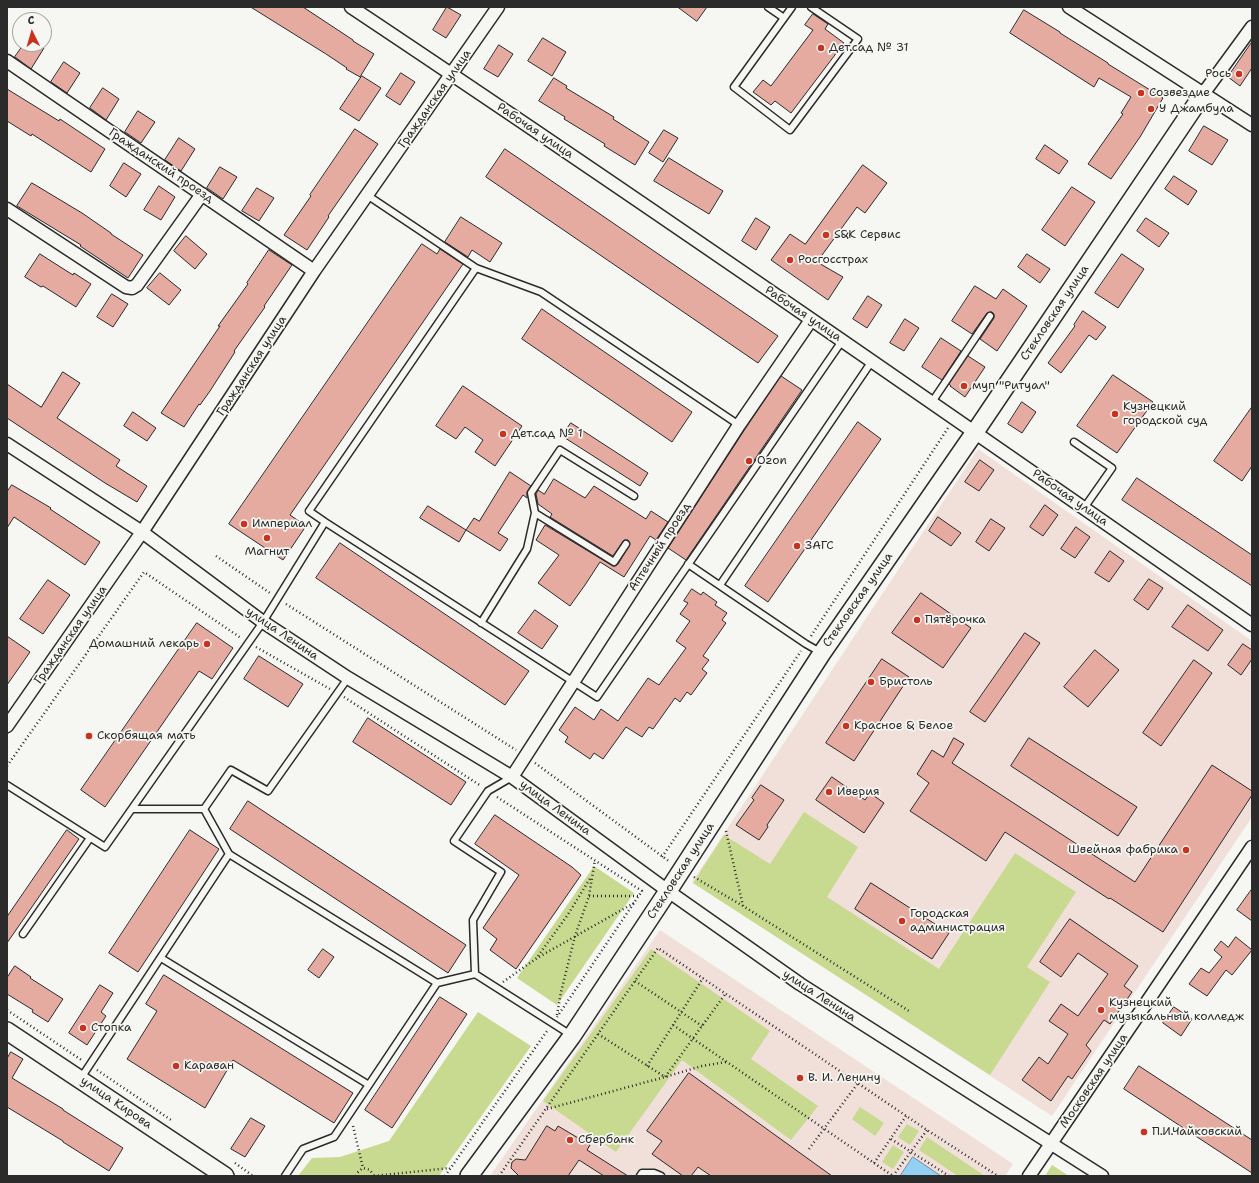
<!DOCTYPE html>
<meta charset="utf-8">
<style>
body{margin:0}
#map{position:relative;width:1259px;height:1183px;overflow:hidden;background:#f6f6f2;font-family:"Shantell Sans",sans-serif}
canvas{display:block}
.frame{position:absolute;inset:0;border:8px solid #2b2b2b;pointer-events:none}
.north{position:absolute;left:12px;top:12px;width:40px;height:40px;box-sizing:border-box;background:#f6f6f2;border:1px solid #a5a5a2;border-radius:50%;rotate:355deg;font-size:11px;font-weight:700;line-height:16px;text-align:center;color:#2b2b2b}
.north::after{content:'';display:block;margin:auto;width:14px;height:18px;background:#c8321e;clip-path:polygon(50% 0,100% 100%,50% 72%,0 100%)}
</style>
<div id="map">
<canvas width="1259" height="1183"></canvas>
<div class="frame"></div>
<div class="north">С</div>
</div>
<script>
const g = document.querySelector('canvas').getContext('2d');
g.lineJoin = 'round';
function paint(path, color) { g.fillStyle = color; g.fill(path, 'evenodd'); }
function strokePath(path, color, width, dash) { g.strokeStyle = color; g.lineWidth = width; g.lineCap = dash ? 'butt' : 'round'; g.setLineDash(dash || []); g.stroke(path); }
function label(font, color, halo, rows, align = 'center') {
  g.font = font + ' "Shantell Sans",sans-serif'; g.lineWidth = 3.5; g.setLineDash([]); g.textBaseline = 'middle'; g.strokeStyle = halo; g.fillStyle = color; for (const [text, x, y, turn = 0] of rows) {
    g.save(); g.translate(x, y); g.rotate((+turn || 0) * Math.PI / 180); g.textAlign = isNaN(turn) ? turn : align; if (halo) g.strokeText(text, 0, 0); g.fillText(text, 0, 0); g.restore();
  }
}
const built = new Path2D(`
 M978,449l274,192v176l-200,299 -360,-234z
 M660,930l353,234 -8,12h-515z`);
const green = new Path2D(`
 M804,812l54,35 -31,50 112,72 76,-116 61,39 -49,75 23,15 -60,93 -297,-192 31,-48 46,29z
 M594,866l40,27 -77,112 -40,-27z
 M651,949l119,82 -19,28 67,47 -27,34 -109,-80 -66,92 -73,-51z
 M478,1012l53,34 -92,130h-141l14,-18 28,-1 49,-16z
 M860,1107l24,16 -9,13 -23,-17z
 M907,1124l12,7 -9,14 -12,-8z
 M927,1137l58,39h-27l-39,-26z
 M893,1145l11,7 -11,17 -11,-7z
 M1052,1165l17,11h-24z`);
const water = new Path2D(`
 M913,1157l28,19h-38l-2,-1z`);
const building = new Path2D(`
 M251,7h52l50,33v1l21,13 -14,23 -14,-8 1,-1 -21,-14z
 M447,7l14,8 -15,23 -13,-8z
 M678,7h29l-10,14z
 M1024,10l36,22v1l48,30v1l55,34 -23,39 -29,42 -23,-15 35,-50 -2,-1 10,-16 -32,-19 -5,9 -84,-54z
 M813,14l15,10 -3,5 19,14 -53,70 -16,-12 -4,4 -18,-13 10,-12 8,6 42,-56 -8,-5z
 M543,38l23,14 -14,24 -24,-15z
 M1252,42v26l-12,18 -12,-9z
 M24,44h13l7,4 -13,21 -16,-12z
 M499,45l14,9 -15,23 -14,-8z
 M64,62l16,11 -13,20 -16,-11z
 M401,73l14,9 -15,23 -14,-9z
 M362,76l19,12 -22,33 -19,-12z
 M554,78l13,8 -1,2 48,29 -1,2 36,23 -14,23 -31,-19 1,-2 -41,-25 1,-2 -26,-16z
 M103,88l16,11 -13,21 -16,-12z
 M7,89l52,32 1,-2 45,30 -14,23 -59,-38 -1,2 -24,-15z
 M138,111l17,11 -14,21 -16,-11z
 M1204,126l24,14 -16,25 -23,-14z
 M355,129l23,15 -50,72 1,1 -22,33 -23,-15 27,-39 -1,-1z
 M664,130l14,8 -15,24 -14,-9z
 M179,138l16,11 -14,22 -16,-11z
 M1045,145l23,16 -9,13 -23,-15z
 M505,149l273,187 -20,27 -272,-186z
 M669,158l54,33 -14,23 -55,-33z
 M124,163l17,11 -15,23 -16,-11z
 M863,165l24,18 -22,30 -8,-6 -40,55 26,15 -15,23 -57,-40 19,-26 15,10z
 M220,167l17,10 -14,22 -16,-11z
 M1174,176l23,15 -9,14 -23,-16z
 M32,183l50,30 29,20v1l32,21 -15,23 -48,-32 1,-1 -64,-39z
 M159,186l16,11 -14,23 -17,-10z
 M1072,187l23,15 -30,44 -23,-16z
 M257,188l17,10 -15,23 -17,-10z
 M461,217l41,26 -12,19 -18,-12 -4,7 -23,-15z
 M756,218l14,9 -14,23 -14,-9z
 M1146,218l23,15 -10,14 -22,-16z
 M186,236l21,18 -12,15 -21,-18z
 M422,244l15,10 3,-5 23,15 -173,251 16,11 -23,34 -54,-36z
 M269,250l23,15 -28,41 1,1 -31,44 1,1 -25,39 -10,14 -1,-1 -15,23 -23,-14 59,-87h-2l30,-42 -1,-1z
 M40,254l33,21 1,-2 17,11 -15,23 -33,-21 -2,1 -16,-10z
 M1027,254l23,15 -10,14 -22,-16z
 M1122,254l22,15 -26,39 -23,-15z
 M160,273l21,17 -12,15 -22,-17z
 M975,286l21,13 7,-10 24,17 -30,45 -17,-12 14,-21v-4l-2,-2h-2l-3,1 -15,21 -20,-13z
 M112,294l16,10 -15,23 -16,-10z
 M868,296l14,9 -15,23 -14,-9z
 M542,309l150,103 -20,30 -150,-103z
 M1083,311l23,16 -10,13 -7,-5 -28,38 -13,-10 27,-37 -1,-1z
 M905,319l14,9 -15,23 -14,-8z
 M941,338l20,13 -19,29 -20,-13z
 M968,356l17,11 -20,30 -15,-11h1l-2,-2z
 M63,372l17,11 -23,35 63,42 -4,6 31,20 -10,16 -32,-19 -98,-65v-34l34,23z
 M1113,375l40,27 -36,51 -40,-27z
 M781,376l21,14 -116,170 -18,-12 77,-119z
 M463,386l59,40 -27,40 -20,-14 8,-12 -18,-13 -9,12 -20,-13z
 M1022,402l14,10 -14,21 -14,-9z
 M1252,407v59l-10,15 -28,-20z
 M133,412l23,16 -9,13 -23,-15z
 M858,422l23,17 -113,163 -23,-16z
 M571,423l77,50 -8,13 -78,-50z
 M980,460l14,10 -15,21 -14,-9z
 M510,472l21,14 -4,6v6l-4,-3 -25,38 10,6 -8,12 -34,-21 8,-12 5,3z
 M1137,478l115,77v31l-130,-86z
 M554,479l31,19 9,-12 52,33 5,-8 17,11 -12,18 -6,-4 -26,41 -24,-15 -15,23 -15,21 -32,-23 21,-28 -23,-15 9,-15 68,41 5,-2 12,-20 -2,-4h-4l-11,16 -63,-39 2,-3 -14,-10 -2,-10 2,-4 6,4z
 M12,485l39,23 -1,1 50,33 -15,23 -71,-48 -7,11v-36z
 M1045,505l13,10 -15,21 -13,-9z
 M428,506l38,24 -7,12 -39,-24z
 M938,517l23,16 -10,13 -22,-15z
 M991,519l14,9 -16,23 -13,-9z
 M1076,527l14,10 -15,21 -14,-9z
 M340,543l189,128 -24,34 -189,-127z
 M1110,551l14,10 -15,21 -14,-9z
 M1149,579l14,9 -15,22 -14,-10z
 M48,580l22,15 -27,39 -23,-15z
 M692,589l9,6 2,-3 14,10 -2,3 12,8 -5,7 4,3 -23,33 6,4 -7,9 5,4 -16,22 -4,-3 -7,10 -5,-4 -22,31 -4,-2 -7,10 -16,-10 -23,32 -9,-6 -4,6 -25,-17 3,-5 -9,-7 16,-23 19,13 7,-11 17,12 30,-43 11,7 27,-37 -10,-7 14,-20 -10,-7 8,-11 -4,-2z
 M921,593l50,35 -28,40 -51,-35z
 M1188,605l35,25 -15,21 -36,-24z
 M535,610l23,16 -16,23 -24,-16z
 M197,623l36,25 -21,31 -13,-8 -94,136 -24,-17z
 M1025,633l15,10 -55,79 -15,-10z
 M7,636l23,16 -23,33z
 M1243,644l9,6v9l-11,16 -13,-10z
 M1095,650l24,20 -31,37 -24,-20z
 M259,656l44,28 -15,23 -44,-28z
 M882,659l27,18 -55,84 -28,-18z
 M1194,660l18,13 -51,73 -18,-13z
 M368,718l98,64 -15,23 -98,-63z
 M954,738l10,6 -12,19 183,119 77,-117 40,26v4l-89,137 -53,-34 -1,1 -104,-67 -19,29 -76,-50 19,-28 -12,-9 15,-24 11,7z
 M1029,738l108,69 -19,29 -107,-70z
 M832,777l33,23 5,-7 14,10 -20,30 -48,-33z
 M761,785l23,15 -17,25 1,2 -9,13 -23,-15 18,-25 -2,-2z
 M248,801l218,144 -18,28 -218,-144z
 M495,815l77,52 9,8 -65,94 -26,-19 7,-11 -14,-11 36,-53 -44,-31z
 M67,830l12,9 -72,104v-26z
 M190,830l29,19 -81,123 -29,-19z
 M871,883l78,50 -17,26 -77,-50z
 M1252,889v32l-15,-11z
 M1070,919l68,47 -14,20 8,6 -22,32 -6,-4 -18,25 5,6 -19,28 -4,-3 -17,25 -29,-21 17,-23 9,7 20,-30 -19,-13 12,-17 17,12 30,-42 -30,-21 -17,24 -21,-15z
 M1236,937l16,13 -20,25 -6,-5 -19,26 -18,-12 12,-16 8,5 13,-16 -8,-7 7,-9 7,6z
 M323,949l11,8 -15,21 -11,-8z
 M15,966l16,11 -1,1 33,21 -15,23 -16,-10 1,-2 -26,-16v-16z
 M164,975l189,118 -19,30 -101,-63 -28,48 -78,-49 30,-48 -11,-7z
 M100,985l13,8 -12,19 5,4 -19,29 -18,-12z
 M440,997l27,17 -75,114 -27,-18z
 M1174,1007l18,12 -11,17 -18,-13z
 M11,1052l12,7 -11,19 51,31v1l60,38 -14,23 -46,-29v-1l-56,-34v-48z
 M1139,1066l113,74v33l-128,-84z
 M689,1073l143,103h-121l-13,-9 -7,9h-8l-31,-22 10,-13 -15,-10z
 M251,1118l14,8 -20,31 -14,-8z
 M547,1126l8,5 3,-5 32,19 -3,5 41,26h-24l-25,-16 -11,16h-49l-8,-8 1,-6 4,-3 9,1z`);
const path = new Path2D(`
 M216,556l54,37
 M286,604l230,146
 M811,636l137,-208
 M256,647l74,42
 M344,697l137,89
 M535,763l135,99
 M7,766l137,-194 97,66
 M497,797l145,94 -85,126
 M726,831l17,75
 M662,857l139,-206
 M694,877l49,29 166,105
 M589,896h49
 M538,956l29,-40 24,-39
 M635,981l67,45
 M503,982l34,-24 97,-55
 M7,1010l76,51
 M557,1015l4,-23 14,-56 14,-40 6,-36
 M673,1025l220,151
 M598,1034l67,43 61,-84
 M647,1066l56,-88
 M97,1070l74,50
 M547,1109l118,-32 37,-11 24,-4
 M353,1126l10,42
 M891,1139l58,37
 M809,1149l49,-66
 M235,1163l18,13
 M874,1163l32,-47
 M356,1176l1,-3 6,-5 7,2 4,6
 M374,1176l76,-8
 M445,1176l102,-145
 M499,1176l159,-228 269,182 71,46
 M893,1176l34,-46`);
const lane = new Path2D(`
 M768,7l16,11
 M792,7l-58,80 56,43 68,-91 -47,-32
 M476,268l65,24 198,133
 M932,402l58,-86
 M1074,442l38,26 -28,40
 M535,513l79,49 12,-18
 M325,522l272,175 245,-356
 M688,564l118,80 16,9
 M720,585l152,-224
 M481,623l46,-74 8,-36 -4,-20 29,-43 74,46
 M512,777l-24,14 -34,50 47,31 -28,48 2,54 96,61
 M7,785l98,62 158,-225 62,-100 -16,-11 167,-243 -109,-73
 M132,809h72l27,-39 37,21 80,-113
 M204,809l25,45
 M23,934l67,-96
 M161,958l208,127
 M437,983l38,-9
 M81,1078l148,-224 208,129 -103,154 -31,12 -18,27
 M640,1176l2,-3h12l7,3`);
const street = new Path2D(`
 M351,7c303,202 602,410 901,618
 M1069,7l183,118
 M7,61l307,210
 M1203,94l49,-67
 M7,209l119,78 6,1 5,-3 65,-91
 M7,444l135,88 121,90 85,56 164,99 156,114 132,93 302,192
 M7,726l135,-194 172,-261 184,-264
 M512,777l227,-352 72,-105
 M1029,1176l223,-329`);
const secondary = new Path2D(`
 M7,1031l218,145
 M469,1176l103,-140 96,-145 154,-238 153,-221 228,-338`);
const markers = [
 [821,48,4,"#c8321e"],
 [1239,74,4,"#c8321e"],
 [1141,93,4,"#c8321e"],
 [1151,109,4,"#c8321e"],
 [826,235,4,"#c8321e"],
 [790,260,4,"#c8321e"],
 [964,386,4,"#c8321e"],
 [1115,414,4,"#c8321e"],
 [503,434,4,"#c8321e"],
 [749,461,4,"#c8321e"],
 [244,524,4,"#c8321e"],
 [267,538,4,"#c8321e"],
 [797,546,4,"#c8321e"],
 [917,620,4,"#c8321e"],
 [207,644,4,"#c8321e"],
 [871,682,4,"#c8321e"],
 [846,726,4,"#c8321e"],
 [89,736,4,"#c8321e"],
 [829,792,4,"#c8321e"],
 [1186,850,4,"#c8321e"],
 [902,921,4,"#c8321e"],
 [1101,1010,4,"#c8321e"],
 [83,1028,4,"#c8321e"],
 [176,1066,4,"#c8321e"],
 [800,1078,4,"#c8321e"],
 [1144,1132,4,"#c8321e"],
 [570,1140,4,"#c8321e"]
];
const poiNames = [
 ["Дет.сад № 31",829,48],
 ["Рось",1231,74,"right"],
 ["Созвездие",1149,93],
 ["У Джамбула",1159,109],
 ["S&K Сервис",834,235],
 ["Росгосстрах",798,260],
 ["муп \"Ритуал\"",972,386],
 ["Кузнецкий",1123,407],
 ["городской суд",1123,421],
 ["Дет.сад № 1",511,434],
 ["Ozon",757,461],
 ["Империал",252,524],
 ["ЗАГС",805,546],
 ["Магнит",267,552,"center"],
 ["Пятёрочка",925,620],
 ["Домашний лекарь",199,644,"right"],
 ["Бристоль",879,682],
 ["Красное & Белое",854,726],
 ["Скорбящая мать",97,736],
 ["Иверия",837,792],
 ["Швейная фабрика",1178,850,"right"],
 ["Городская",910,914],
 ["администрация",910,928],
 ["Кузнецкий",1109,1003],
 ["музыкальный колледж",1109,1017],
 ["Стопка",91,1028],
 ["Караван",184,1066],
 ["В. И. Ленину",808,1078],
 ["П.И.Чайковский",1152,1132],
 ["Сбербанк",578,1140]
];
const streetNames = [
 ["Гражданская улица",435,99,-55],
 ["Рабочая улица",535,131,34],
 ["Гражданский проезд",161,166,34],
 ["Стекловская улица",1055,313,-56],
 ["Рабочая улица",803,314,34],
 ["Гражданская улица",252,366,-57],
 ["Рабочая улица",1070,498,35],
 ["Аптечный проезд",660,547,-57],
 ["Стекловская улица",858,600,-55],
 ["улица Ленина",282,634,34],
 ["Гражданская улица",71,635,-55],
 ["улица Ленина",555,808,36],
 ["Стекловская улица",681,871,-57],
 ["улица Ленина",819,996,33],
 ["Московская улица",1094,1081,-56],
 ["улица Кирова",116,1103,34]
];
paint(built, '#f1e0da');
paint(green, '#c7da8f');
paint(water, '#94cff4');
strokePath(water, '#6a8da4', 1);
paint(building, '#e5aba1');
strokePath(building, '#2b2b2b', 1);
strokePath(lane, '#2b2b2b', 9);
strokePath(street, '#2b2b2b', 15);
strokePath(secondary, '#2b2b2b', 20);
strokePath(path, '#2b2b2b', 2.5, [1, 3]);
strokePath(lane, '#f6f6f2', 6);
strokePath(street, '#f6f6f2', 12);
strokePath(secondary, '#f6f6f2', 17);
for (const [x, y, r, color] of markers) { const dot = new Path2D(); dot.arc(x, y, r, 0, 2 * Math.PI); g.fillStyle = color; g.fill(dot); strokePath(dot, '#f6f6f2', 1.5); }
label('12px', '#2b2b2b', '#f6f6f2', poiNames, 'left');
label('12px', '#2b2b2b', '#f6f6f2', streetNames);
</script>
